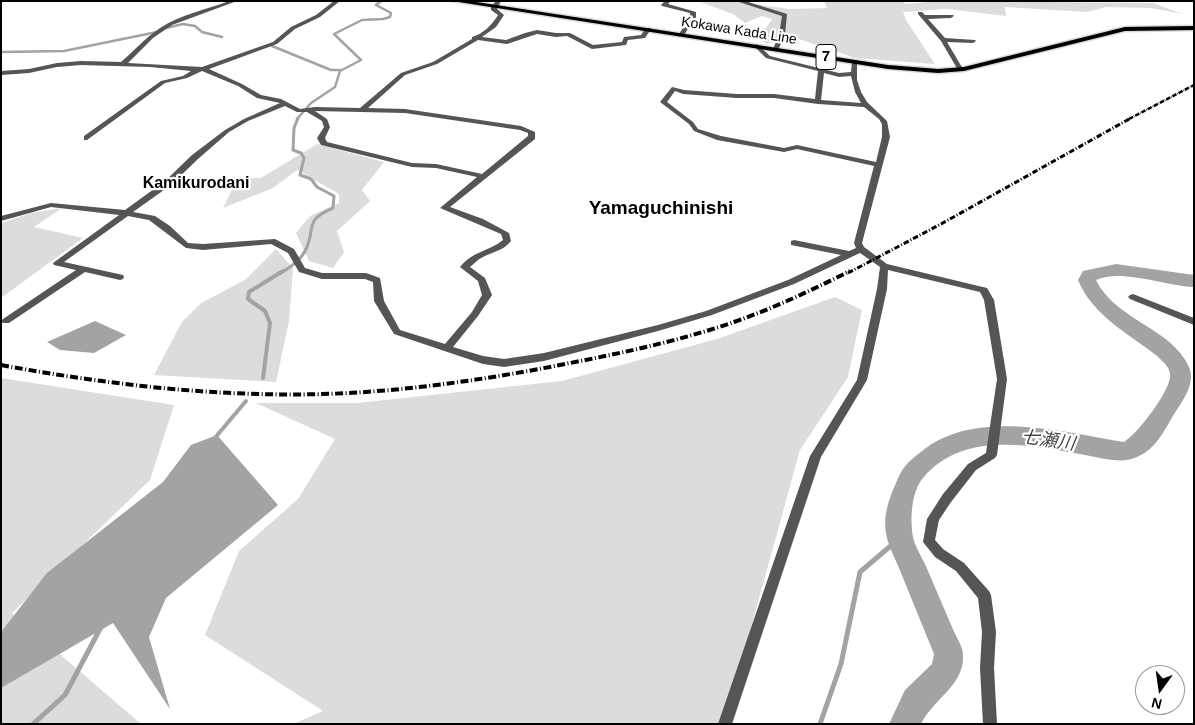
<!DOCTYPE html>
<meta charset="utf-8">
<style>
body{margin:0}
#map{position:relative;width:1195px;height:725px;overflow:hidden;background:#fff;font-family:Arial,sans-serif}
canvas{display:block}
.frame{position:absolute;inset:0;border:2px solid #000;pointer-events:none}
.north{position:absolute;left:1135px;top:665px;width:50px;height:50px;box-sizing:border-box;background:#fff;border:1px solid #999;border-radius:50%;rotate:194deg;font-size:14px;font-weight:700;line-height:20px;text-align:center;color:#000}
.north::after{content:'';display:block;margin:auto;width:18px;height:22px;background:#000;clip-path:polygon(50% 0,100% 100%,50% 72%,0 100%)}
</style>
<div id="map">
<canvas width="1195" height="725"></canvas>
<div class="frame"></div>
<div class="north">N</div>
</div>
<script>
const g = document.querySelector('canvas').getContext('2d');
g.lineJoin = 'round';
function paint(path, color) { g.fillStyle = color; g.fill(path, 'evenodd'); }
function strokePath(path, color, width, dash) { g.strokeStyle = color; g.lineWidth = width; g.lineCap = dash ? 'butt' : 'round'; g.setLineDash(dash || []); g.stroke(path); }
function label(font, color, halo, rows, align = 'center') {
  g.font = font + ' Arial,"Noto Sans JP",sans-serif'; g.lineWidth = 4.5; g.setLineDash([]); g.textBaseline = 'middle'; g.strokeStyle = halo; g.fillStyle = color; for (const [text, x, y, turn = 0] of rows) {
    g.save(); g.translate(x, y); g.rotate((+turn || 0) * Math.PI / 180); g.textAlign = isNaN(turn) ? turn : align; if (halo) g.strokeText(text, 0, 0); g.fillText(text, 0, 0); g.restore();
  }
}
const green = new Path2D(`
 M697,1h35l58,8 37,-1 -3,-7h79l2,3 33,-3 215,2 30,11 -32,-6 -45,-1 -19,5 -82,-5 1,9 -59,-7 -44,3 3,8 29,44 -80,-6 -56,-19 -33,5 -7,-5 13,-20 -10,-3 -17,7 -12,-9z
 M317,144l67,18 -22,28 8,11 -33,30 7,21 -11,16 -24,-7 -13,-28 14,-17 29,-13v-9l-42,-24 -24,18 -50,20 14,-29 24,-1z
 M62,208l-28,19 49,11 -82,60v-75l31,-10z
 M276,249l17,19 -4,53 -13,61 -122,-7 28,-53 19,-19 44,-23z
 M835,297l27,13 -14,67 -48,73 -67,243 -13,31h-427l30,-13 -118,-76 34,-84 59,-52 37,-60 -79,-36h101l205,-22 155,-42z
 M1,378l173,27 -24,75 -138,133 129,111h-140z`);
const water = new Path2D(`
 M95,321l31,14 -32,18 -34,-3 -13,-8z
 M217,435l61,70 -112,93 -17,39 21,72 -57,-86 -112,65v-56l46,-59 116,-91 28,-37z`);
const streamFar3 = new Path2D(`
 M166,28l17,-4 12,2 7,6 20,5
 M272,46l59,24h9
 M1,52l63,-1 93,-19
 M297,119l14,-16 24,-16 5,-16 21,-11 -27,-26 28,-14 21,-1 7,-2 1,-4 -15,-8 5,-4`);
const streamFar2 = new Path2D(`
 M281,273c9,-6 19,-12 24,-22 12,-22 -3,-30 28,-43l1,-12 -17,-9 -6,-8 -11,-4 4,-17 -3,-5 -8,-3 1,-22 4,-10`);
const streamFar1 = new Path2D(`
 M263,378l7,-55 -5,-12 -17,-12 1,-7 34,-21
 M214,439l32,-38`);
const stream = new Path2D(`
 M33,724l32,-29 35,-66
 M820,724l21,-60 19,-92 40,-34`);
const river = new Path2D(`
 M1116,264l78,11v12c-28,-1 -73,-19 -98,-7 19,40 76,48 93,87 6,14 -3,29 -11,41 -11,16 -19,38 -37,47 -17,10 -33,4 -51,1 -55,-10 -126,-27 -167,22 -12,14 -13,42 -10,59 2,9 8,19 12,27 9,21 18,42 27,63 3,8 11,19 11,28 2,30 -30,44 -42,69h-32l16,-34 27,-26 2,-10c-11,-27 -22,-54 -33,-81 -4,-11 -11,-23 -14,-35 -5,-20 1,-37 9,-55 7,-17 12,-21 26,-32 53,-43 140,-19 202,-9 13,-8 47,-51 46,-67 0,-8 -7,-13 -13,-19 -29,-23 -64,-40 -79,-76l5,-9z`);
const minor = new Path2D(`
 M229,1h8l-65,24 -19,13 -25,25 74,4 71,-25 18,-15 25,-12 18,-14h6l-20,16 -25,12 -18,15 -68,25 33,15 19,11 20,4 19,10 15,-2 45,1 41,-35 32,-11 39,-23v-2c11,-3 20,-12 26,-22l-7,-5v-3l5,-6h5l-4,8 7,6 -8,12 -14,10 24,3 19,-7 12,-3 19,3h14l23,12 29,-3 2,-5 17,-2 5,-7h4l1,1 -6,9 -17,2 -2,5 -34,4 -25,-13 -11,1 -19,-3 -30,10 -29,-4 -41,24 -32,11 -37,33 37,1 116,17 14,6v7l-85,68 33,12 26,14 2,8c-8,10 -17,10 -28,16 -5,2 -9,7 -13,10l15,11 7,17 -14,21 -25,31 30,9 21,3 40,-6 114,-28 48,-14 82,-31 53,-25 -50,-10v-4l3,-1 55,11 7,-3 -2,-5 20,-77 -77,-17 -13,3 -67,-12 -23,-9 -5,-7 -29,-22 12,-15 12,3 53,4h37l41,5 3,-28 -52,-13 -12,-12 3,-2 13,12 69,17 12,-1 1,-11 5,-1v20l4,12 6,10 20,19 3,16 -28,106 2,4 23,17 100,24 7,12 13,79 -10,76 -2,3 -19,12 -25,32 -12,18 -4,20 8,9 21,14 25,28 2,4 5,37 -2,36 3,56h-14l-3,-56 2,-36 -4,-34 -22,-27 -21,-14 -12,-15 4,-23 16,-25 25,-30 18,-11 11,-74 -13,-79 -4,-8 -92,-22 -1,19 -20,91 -46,77 -89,267h-14l92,-268 47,-76 20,-91 3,-22 -20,-14 -66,31 -82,31 -54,16 -114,30 -40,6 -21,-3 -89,-30 -20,-33 -1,-19 -8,-3h-43l-23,-7 -11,-19 -17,-9 -68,6 -17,-2 -37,-28 -21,-4 -64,46 59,13 1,2 -1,2 -3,1 -35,-8 -76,51h-6l-2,-2 2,-2 73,-49 -22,-5 -1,-2 66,-48 -68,-8 -50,14v-5l50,-13 74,7 40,-29 27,-26 33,-25 19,-11 36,-16 -23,-5 -19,-12 -36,-15 -15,7 -22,5 -78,57h-3v-4l77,-55 22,-5 8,-5 -41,-4 -69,-2 -24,2 -28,6 -28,2v-4l28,-2 28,-6 24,-2 40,1c13,-11 24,-24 39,-34 21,-14 46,-18 69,-27zM824,73l15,4 12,-1 4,16 6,11 -40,-3zM675,91l8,3 54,4h37l44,6 46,3 15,12 3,5v13l-6,25 -79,-17 -13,3 -63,-12 -23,-7 -5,-7 -26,-20zM285,106l12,6h10l15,9 2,6 -7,11 4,7 91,22 24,1 41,9 -37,31 61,26 2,6c-15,12 -30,11 -43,27l18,14 4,14 -10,17 -27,32 -45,-14 -16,-29 -4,-23 -14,-5h-44l-17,-5 -11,-19 -19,-10 -72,5 -15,-1 -18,-17 -15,-10 -22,-4 38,-27 27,-26 31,-27 19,-11zM315,111l90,2 115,17 8,3v3l-46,38 -46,-10 -24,-1 -85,-21 -2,-4 5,-11 -3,-8z
 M665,1h6l-3,3 28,8v5l-12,18 -5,-1 11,-17v-4l-28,-7 -1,-1z
 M736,1h9l42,13 -2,21 -7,15 -5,-1 6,-14 3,-19z
 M918,12h4l3,3h28l1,1 -3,2 -23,1 17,19 30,2 1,1 -3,2 -26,-1 16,27 -1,1h-4l-17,-29 -23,-27z
 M1133,294l61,24v7l-64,-26 -2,-2 2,-2z`);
const primary = new Path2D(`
 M452,1h18l418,64 50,4 26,-2 161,-40 69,-1v4l-69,1 -161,40 -26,2 -50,-4z`);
const railFar2 = new Path2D(`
 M1129,119l65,-34`);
const railFar1 = new Path2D(`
 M848,273l93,-49 190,-106`);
const rail = new Path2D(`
 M1,365c115,21 231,34 348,28 72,-4 145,-15 216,-29 57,-11 114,-23 169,-42 40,-14 78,-32 116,-51`);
const farStreetnames = [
 ["Kokawa Kada Line",739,31,9]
];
const shields = [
 [826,57,20]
];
const shieldNames = [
 ["7",826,57]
];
const farQuarternames = [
 ["Kamikurodani",196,184]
];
const waterNames = [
 ["七瀬川",1048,441,8]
];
const quarterNames = [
 ["Yamaguchinishi",661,209]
];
paint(green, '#dcdcdc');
paint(water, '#a3a3a3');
strokePath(streamFar3, '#a3a3a3', 2.5);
strokePath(streamFar2, '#a3a3a3', 3);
strokePath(streamFar1, '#a3a3a3', 4);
strokePath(stream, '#a3a3a3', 5);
paint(river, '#a3a3a3');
strokePath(primary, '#dbdbdb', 3);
paint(minor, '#555');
paint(primary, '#000');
strokePath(railFar2, '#000', 2.5, [4.5, 1, 0.5, 1]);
strokePath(railFar1, '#000', 3, [5.5, 2, 1, 2]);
strokePath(rail, '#000', 4, [8, 2.5, 1, 2.5]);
label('14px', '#000', '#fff', farStreetnames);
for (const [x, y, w] of shields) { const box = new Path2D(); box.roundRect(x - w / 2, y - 12.5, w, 25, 4); g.fillStyle = '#fff'; g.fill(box); strokePath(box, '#000', 1); }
label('bold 15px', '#000', null, shieldNames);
label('bold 16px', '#000', '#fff', farQuarternames);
label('italic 18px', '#444', '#fff', waterNames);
label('bold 19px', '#000', '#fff', quarterNames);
</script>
